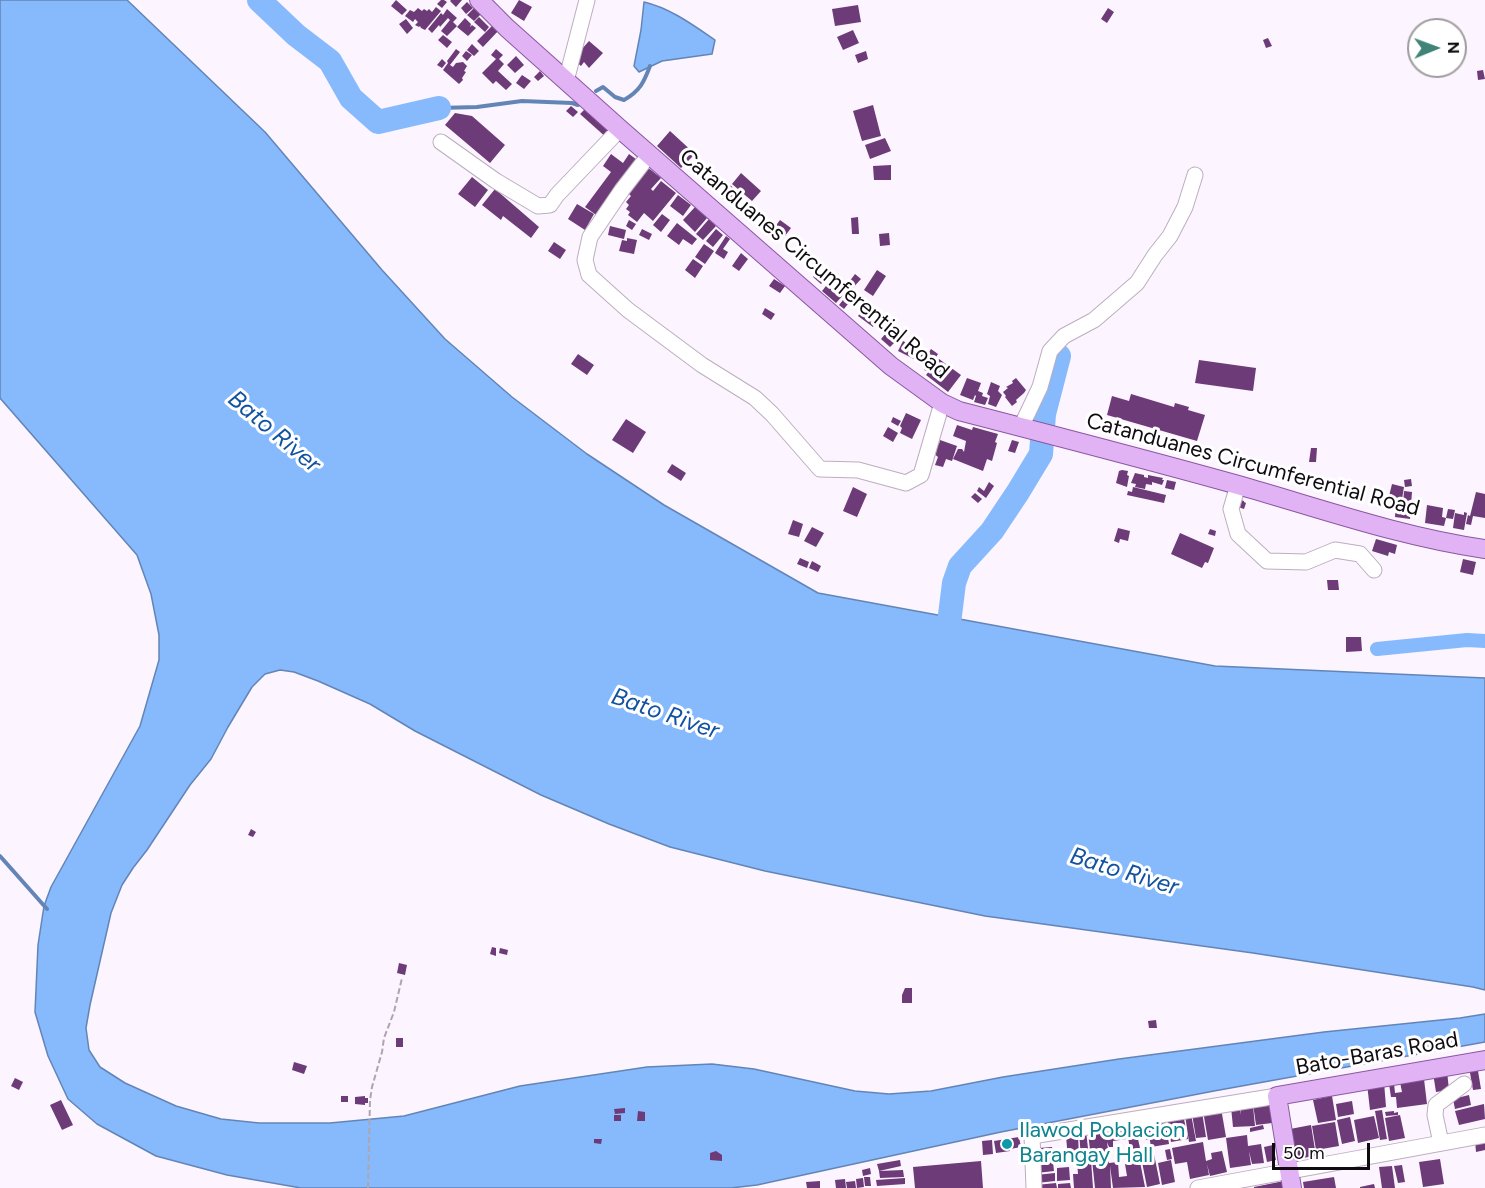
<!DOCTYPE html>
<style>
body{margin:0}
#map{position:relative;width:1485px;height:1188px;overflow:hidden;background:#fcf4fe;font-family:Figtree,sans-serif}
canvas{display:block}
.north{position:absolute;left:1407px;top:18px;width:60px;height:60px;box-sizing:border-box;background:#fff;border:2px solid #9f9d9f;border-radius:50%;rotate:89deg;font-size:16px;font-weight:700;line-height:24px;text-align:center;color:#0f0b10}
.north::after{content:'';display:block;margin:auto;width:21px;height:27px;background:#408477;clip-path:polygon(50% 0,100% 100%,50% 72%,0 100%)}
.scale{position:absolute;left:1272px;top:1143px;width:98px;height:27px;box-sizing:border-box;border:3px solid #0f0b10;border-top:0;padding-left:8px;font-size:18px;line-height:21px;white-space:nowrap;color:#0f0b10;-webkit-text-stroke:4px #fff;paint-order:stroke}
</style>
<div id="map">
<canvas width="1485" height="1188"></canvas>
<div class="north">N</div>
<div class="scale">50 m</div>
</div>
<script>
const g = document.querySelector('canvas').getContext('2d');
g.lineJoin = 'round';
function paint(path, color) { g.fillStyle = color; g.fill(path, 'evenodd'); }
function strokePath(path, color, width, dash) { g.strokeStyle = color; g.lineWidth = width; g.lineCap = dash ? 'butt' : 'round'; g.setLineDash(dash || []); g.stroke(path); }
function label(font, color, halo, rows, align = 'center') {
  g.font = font + ' Figtree,sans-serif'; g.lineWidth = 6; g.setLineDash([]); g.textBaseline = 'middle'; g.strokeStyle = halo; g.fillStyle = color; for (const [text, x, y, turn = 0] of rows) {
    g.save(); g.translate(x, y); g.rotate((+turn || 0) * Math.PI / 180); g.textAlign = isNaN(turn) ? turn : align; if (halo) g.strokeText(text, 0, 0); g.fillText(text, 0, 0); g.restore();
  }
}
const water = new Path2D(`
 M0,0h127l138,132 117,138 63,69 67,58 75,57 77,51 154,88 397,73 270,12v312l-12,-3 -220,-34 -268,-37 -220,-45 -95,-24 -61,-23 -68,-29 -126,-64 -45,-27 -52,-23 -24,-9 -14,-2 -15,4 -13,13 -24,40 -17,32 -21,26 -43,65 -14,18 -11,17 -11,28 -21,92 -4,23 3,22 11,17 25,16 51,23 45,13 38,4h71l74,-7 116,-30 127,-19 65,-3 42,5 101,22 34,3 42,-3 72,-14 116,-18 205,-27 136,-14 25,-4v28l-271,49 -213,41 -244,53 -26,3h-430l-74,-13 -71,-19 -59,-32 -29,-25 -20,-43 -13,-44 3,-67 6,-39 7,-19 89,-161 19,-66v-25l-8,-41 -14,-39 -137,-157z
 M644,2c26,6 49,23 71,38l-3,14 -50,7 -23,11 -5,-6 7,-36z`);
const stream = new Path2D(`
 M596,91l7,-4 12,10 9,3c16,-9 20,-18 26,-34
 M439,108l38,-1 45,-6 50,2 6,2 5,-2
 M0,856l47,53`);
const canal = new Path2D(`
 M1377,649l90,-9 18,1`);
const river = new Path2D(`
 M259,0l37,35 34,26 21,37 27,24 61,-14
 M946,647l8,-64 6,-17 32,-35 26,-39 23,-38 3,-40 15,-58`);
const building = new Path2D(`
 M396,0l11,10 -5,5 -11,-9z
 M441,0h3l3,2 -5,6 -5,-4z
 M451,0h11l-6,7 -6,-6z
 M519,0l13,7 -8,14 -13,-8z
 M467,2l6,6 -7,6 -5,-6z
 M858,5l3,17 -26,4 -3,-17z
 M436,7l5,4 -16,19 -4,-2 -1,-2 -1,1 -4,-2 3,-3 -3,-3 -2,3 -8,-6 5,-6 4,2 4,-4 4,3 2,-2 3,2 2,-2 3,3z
 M474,8l7,6 -7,7 -7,-6z
 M1108,8l6,4 -7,11 -6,-4z
 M447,9l10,9 -4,4 4,4 -10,10 -6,-5 9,-11 -2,-2 -8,9 -1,-2 -7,8 -4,-4 13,-16 2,2z
 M479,17l10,10 -4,5 -11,-10z
 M465,18l6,6 -1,3 2,-2 4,3 -8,8 -11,-9z
 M406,19l7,9 -6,6 -8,-10z
 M494,24l6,5 -17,18 -6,-6z
 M853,30l6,13 -16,7 -6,-13z
 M443,35l9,7 -5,6 -9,-8z
 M1268,38l4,8 -6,2 -3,-8z
 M589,41l14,12 -14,15 -5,-6 -3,4 -8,-7z
 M472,44l7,7 -5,5 -7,-6z
 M456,49l4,3 -10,13 3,2 3,-4 7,-1 4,4 -3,5 2,1 -4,6 1,2 -4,4 -16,-14 5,-7 -1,-2z
 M496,49l7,6 -4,4 5,5 -6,7 14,13 -6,6 -10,-9 -3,3 -11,-11 14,-14 -5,-4z
 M466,51l6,4 -5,6 -5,-5z
 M866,51l2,8 -10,4 -3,-8z
 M516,56l8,9 -9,8 -8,-8z
 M442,59l4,4 -4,5 -5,-3z
 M1483,70l2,9 -7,1 -1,-9z
 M540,71l4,5 -6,5 -4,-4z
 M522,75l9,6 -7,8 -8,-6z
 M873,105l8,31 -19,5 -9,-30z
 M571,106l7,6 -5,5 -7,-6z
 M585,109l29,23 -6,7 -28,-25z
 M455,113l17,3 33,29 -15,18 -45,-38z
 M670,131l25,23 -14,14 -24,-22z
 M885,138l6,13 -21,8 -5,-14z
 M611,154l12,9 6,-9 11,8 -41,55 -14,-10 26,-35 -8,-6z
 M699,163l10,10 -7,7 -10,-9z
 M891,165v15h-17l-1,-14z
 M646,166l15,12 -10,11 2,2 8,-10 15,12 -23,28 -9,-8 -7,9 -9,-7 2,-3 -4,-3 3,-4 -3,-3 5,-6 -5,-5z
 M741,173l20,18 -9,10 -20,-17z
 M472,177l16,13 -13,17 -17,-13z
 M730,185l8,7 -10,11 -8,-7z
 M495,189l44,38 -8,11 -28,-22 -2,4 -19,-15z
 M678,195l13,10 -8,11 -13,-10z
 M577,204l17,10 -9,16 -17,-11z
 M695,207l12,11 -12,14 -12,-12z
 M662,214l8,6 -9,12 -8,-7z
 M858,217l1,17h-7l-1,-16z
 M709,219l7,7 -13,14 -7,-6z
 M629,220l7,4 -4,6 -6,-4z
 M780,220l11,8 -6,8 -11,-8z
 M677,223l20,16 -5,6 -9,-6 -4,6 -12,-9z
 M610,226l16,4 -2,9 -16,-4z
 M642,229l10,5 -3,6 -10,-5z
 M716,229l7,6 -10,12 -7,-6z
 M889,233l1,12 -10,1 -1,-12z
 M726,236l4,3 -7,10 5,3 -4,7 -9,-6z
 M627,238l10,2 -3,14 -15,-3 3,-11 5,1z
 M554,242l12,8 -6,9 -12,-8z
 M704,244l10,7 -9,13 -10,-7z
 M741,253l7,6 -9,12 -7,-5z
 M693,259l10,7 -8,12 -10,-8z
 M822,267l8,8 -9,9 -8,-7z
 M877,270l9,6 -13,20 -9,-6z
 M855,274l6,5 -10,11 -5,-4z
 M774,279l11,7 -5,7 -11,-7z
 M830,281l15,12 -9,10 -14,-12z
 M847,295l5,4 -8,10 -5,-4z
 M765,308l10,6 -4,6 -9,-6z
 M864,308l15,11 -6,8 -15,-11z
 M886,333l10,8 -6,6 -9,-8z
 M903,341l16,9 -5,9 -16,-8z
 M931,349l7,5 -11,17 -3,-1 5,-7 -10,-7 4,-6 5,4z
 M578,354l16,11 -7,10 -16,-11z
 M939,359l22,16 -13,17 -22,-17z
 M1199,360l57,8 -3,23 -58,-8z
 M967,378l14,5 -3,8 5,2 -1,3 6,2 -3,7 -11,-3 2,-6 -1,-1 -2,5 -13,-5z
 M1016,378l10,12 -2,3 -8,7 1,2 -5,4 -7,-9 1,-1 -3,-4 5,-4 -2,-1 7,-4 -1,-2z
 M991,382l9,4 -2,5 4,4 -6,12 -8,-3 2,-8 -3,-2z
 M1131,394l43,13 1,-4 14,4 -1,3 17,5 -8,26 -90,-26 5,-19 17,5z
 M906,413l15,7 -9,19 -12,-6 2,-5 -2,-2z
 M893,417l8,4 -3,5 -7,-4z
 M626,419l20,13 -13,21 -21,-13z
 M957,425l15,5 1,-3 25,7 -3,8 2,1 -5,18 -5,-2 -4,12 -30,-12 5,-10h4l2,3 2,-11 -13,-5z
 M888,427l10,6 -5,9 -10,-6z
 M940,440l17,6 -5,15 -6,-2 -3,8 -8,-2 3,-8 -6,-5 3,-9 4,1z
 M1012,440l7,2 -4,11 -7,-2z
 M1311,448h6l-1,14h-7z
 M672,464l14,9 -5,8 -14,-9z
 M1122,470l6,1 -1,4 2,1 -2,11 -11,-4 3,-12z
 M1135,473l9,2v2l4,1v-3l15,3 -1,2h2l-2,5 -10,-3v3l-6,-1 -1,5 -10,-2 1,-3 -5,-1z
 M1411,479l1,7 -7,1 -1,-7z
 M1167,480l9,2 -2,8 -9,-2z
 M989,482l5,4 -8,12 -9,-7 2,-4 5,4z
 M1392,484l12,3 -2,12 -13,-3z
 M853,487l14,7 -10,23 -14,-6z
 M1133,487l33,8 -2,8 -37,-8 1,-4 4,1z
 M1404,491l8,1 -2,27 -15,-2 1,-14 7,1z
 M1476,492l9,2v24l-12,-2 -2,9 -5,-1 2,-9 2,1z
 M975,493l7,6 -4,4 -7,-6z
 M1240,500l4,1v1l2,1 -2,6 -9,-3z
 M1427,505l16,3 -1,9 4,1 -2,8 -19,-3z
 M1448,509l7,1 -2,9 -7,-1z
 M1464,512l3,1 -3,17 -11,-2 2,-15 9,2z
 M793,520l10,4 -4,13 -11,-3z
 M812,527l12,6 -8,14 -12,-6z
 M1118,528l12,3 -2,10 -8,-2 -1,4 -5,-2z
 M1210,529l6,2 -1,5 -7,-2z
 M1180,533l34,15 -6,15 -3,-1 -3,6 -31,-14z
 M1376,539l21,6 -2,9 -6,-2 -1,4 -16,-5z
 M800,558l9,4 -2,6 -10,-4z
 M1463,559l13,3 -3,13 -13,-3z
 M812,561l9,5 -3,6 -9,-4z
 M1327,580h11l1,10h-11z
 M1346,637h15l1,14 -16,1z
 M251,829l5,3 -3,5 -5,-2z
 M492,947l4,1v8l-6,-2z
 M500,948l8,2 -1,5 -8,-2z
 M399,963l8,2 -2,10 -8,-2z
 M905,988h7v15h-10v-8z
 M1156,1020l1,8h-8l-1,-7z
 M396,1038h7v9h-7z
 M294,1062l13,4 -3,8 -12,-4z
 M1477,1065l4,24 -8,1 -4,-23z
 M1447,1071l2,19 -13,2 -3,-19z
 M15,1078l8,4 -4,8 -8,-4z
 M1424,1079l3,25 -30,4 -1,-11h-5l-2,-13 5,-1 1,10 7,-1 -2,-10z
 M1384,1082l2,25 -16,3 -3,-26z
 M1469,1095l2,10 -16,4 -2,-10z
 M341,1096h7v6h-7z
 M365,1096v2h3v5h-3v2l-10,-1v-7z
 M1332,1096l4,24 -18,3 -5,-23z
 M61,1100l12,25 -11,5 -12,-25z
 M1352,1101l2,13 -16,3 -2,-13z
 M1270,1102l2,21 -16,2 -3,-21z
 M1484,1104l1,15 -26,6 -4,-14z
 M1240,1106l1,9v-8l12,-1 2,20 -22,1 -2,-20z
 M625,1108v5l-10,1 -1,-5z
 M1221,1108l5,29 -18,3 -5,-29z
 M1382,1110l5,29 -7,1 -5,-29z
 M638,1111l7,1v9h-8z
 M1394,1111v2l4,-1v3l-12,1 -1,-4z
 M1202,1112l4,25 -10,1 -4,-24z
 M1183,1114l5,25 -17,3 -4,-25z
 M1191,1114l5,27 -7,1 -4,-27z
 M614,1115h7v6h-7z
 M1400,1115l5,23 -16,3 -4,-23z
 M1374,1116l5,22 -21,5 -4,-23z
 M1350,1117l5,24 -13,3 -5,-24z
 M1165,1119l4,25 -18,3 -4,-25z
 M1335,1122l4,24 -23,4 -4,-24z
 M1146,1124l3,16h-3l-2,-12 -8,2 4,18 -10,1 -4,-23z
 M1263,1125l1,4 -14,3v-4z
 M1311,1125l5,31 -21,3 -5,-30z
 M1124,1128l2,11 -13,2v6h-4l-2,-5 2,15 -18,2 -3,-27z
 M1086,1131l3,26 -8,1 -2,-26z
 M1078,1135l1,23 -11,1 -2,-23z
 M1247,1135l1,11 13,-2 3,19 -12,1 -3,-13 2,14 -21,3 -4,-30z
 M1019,1137l2,10 -11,2v2l-14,2 -2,-12z
 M1485,1138v12l-9,2 -1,-12z
 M594,1139h8l-1,5 -7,-1z
 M992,1140l1,14 -10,1 -1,-14z
 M1203,1142l3,19 6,-2 -1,-6 11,-2 5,21 -17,4 -3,-12 2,11 -19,4 -3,-17 -12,2 -3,-16z
 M1273,1145l3,15 -9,2 -3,-15z
 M1052,1147l1,9 -13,1 -1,-9z
 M1153,1148l1,5 -13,2 -1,-4z
 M1170,1149l2,10 -5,1 -2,-10z
 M716,1151l6,4v6l-12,-1v-7z
 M1154,1154l6,30 -13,3 -6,-30z
 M1108,1159l1,4 9,-1 1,15 8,-1 -2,-12 15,-2 5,25 -32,1 -3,-22 1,22h-16l-3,-28z
 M1440,1159l4,25 -21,3 -4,-25z
 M900,1160l1,6 -22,5 -2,-7z
 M1091,1160l2,28h-19l-1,-14h5l-1,-13z
 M1171,1160l4,22 -13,3 -4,-22z
 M981,1161l2,27h-68l-2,-21z
 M1053,1162l1,9 -17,2 -1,-9z
 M1402,1165l3,17 -7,1 -4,-17z
 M1392,1166l3,22h-13l-3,-21z
 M1069,1167l1,13 -13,1v-13z
 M870,1168l1,6 -8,2 -1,-6z
 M903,1170l1,7 -24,1 -1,-7z
 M1055,1173v8l-18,2 -1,-8z
 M864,1177h6l1,9h-6z
 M1334,1177l2,11h-32l-1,-6z
 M863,1178l1,9 -7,1 -1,-9z
 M905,1178v6l-28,2 -1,-6z
 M845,1179l1,9h-10l-1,-8z
 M820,1181v7h-13l-1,-6z
 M855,1181l1,7h-9l-1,-6z
 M1284,1181l1,7h-31v-1z
 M1056,1183l1,5h-20l-1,-3z
 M1070,1183l1,5h-13v-4z
 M1374,1184l1,4h-15v-1z`);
const path = new Path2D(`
 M368,1188l2,-88 2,-13 10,-35 2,-14 10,-26 8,-34`);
const minor = new Path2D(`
 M566,81l21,-81
 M441,142l55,39 42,25 12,-1 7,-10 63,-66
 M649,155l-27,35 -32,47 -5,23 4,15 39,35 74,55 53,33 17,16 48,55 38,1 48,13 15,-8 21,-72
 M1021,427l19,-40 10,-36 14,-15 30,-16 43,-37 18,-28 15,-19 15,-29 10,-32
 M1238,485l-7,24 7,25 29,27 39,1 29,-12 25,4 14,16
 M1441,1143l-6,-28 1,-10 28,-21
 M1034,1188l-2,-52 245,-40
 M1198,1188l287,-53`);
const major = new Path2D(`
 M479,0l28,28 113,101 271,237 51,37 17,8c93,24 186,48 279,74 81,23 163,52 247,64
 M1292,1188l-15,-92 208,-36`);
const markers = [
 [1007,1144,6,"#0f9aa8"]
];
const streetNames = [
 ["Catanduanes Circumferential Road",814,264,40],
 ["Catanduanes Circumferential Road",1253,465,15],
 ["Bato-Baras Road",1377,1054,-10]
];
const cultureNames = [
 ["Ilawod Poblacion",1019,1131],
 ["Barangay Hall",1019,1156]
];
const waterNames = [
 ["Bato River",274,432,40],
 ["Bato River",665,714,19],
 ["Bato River",1124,872,17]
];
paint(water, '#87b9fd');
strokePath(water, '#6385b6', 1.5);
strokePath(stream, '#6385b6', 4);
strokePath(canal, '#87b9fd', 14);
strokePath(river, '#87b9fd', 24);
paint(building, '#6c3b78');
strokePath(minor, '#bcaebf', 17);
strokePath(major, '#8a58a0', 20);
strokePath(path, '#ada6ae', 2, [6, 3]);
strokePath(minor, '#fff', 15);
strokePath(major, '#e1b3f5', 18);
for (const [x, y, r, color] of markers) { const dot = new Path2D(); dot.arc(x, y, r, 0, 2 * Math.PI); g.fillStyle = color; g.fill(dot); strokePath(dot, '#fff', 2); }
label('22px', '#0f0b10', '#fff', streetNames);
label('22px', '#0d838f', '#fff', cultureNames, 'left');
label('italic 24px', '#1252a0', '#fff', waterNames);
</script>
